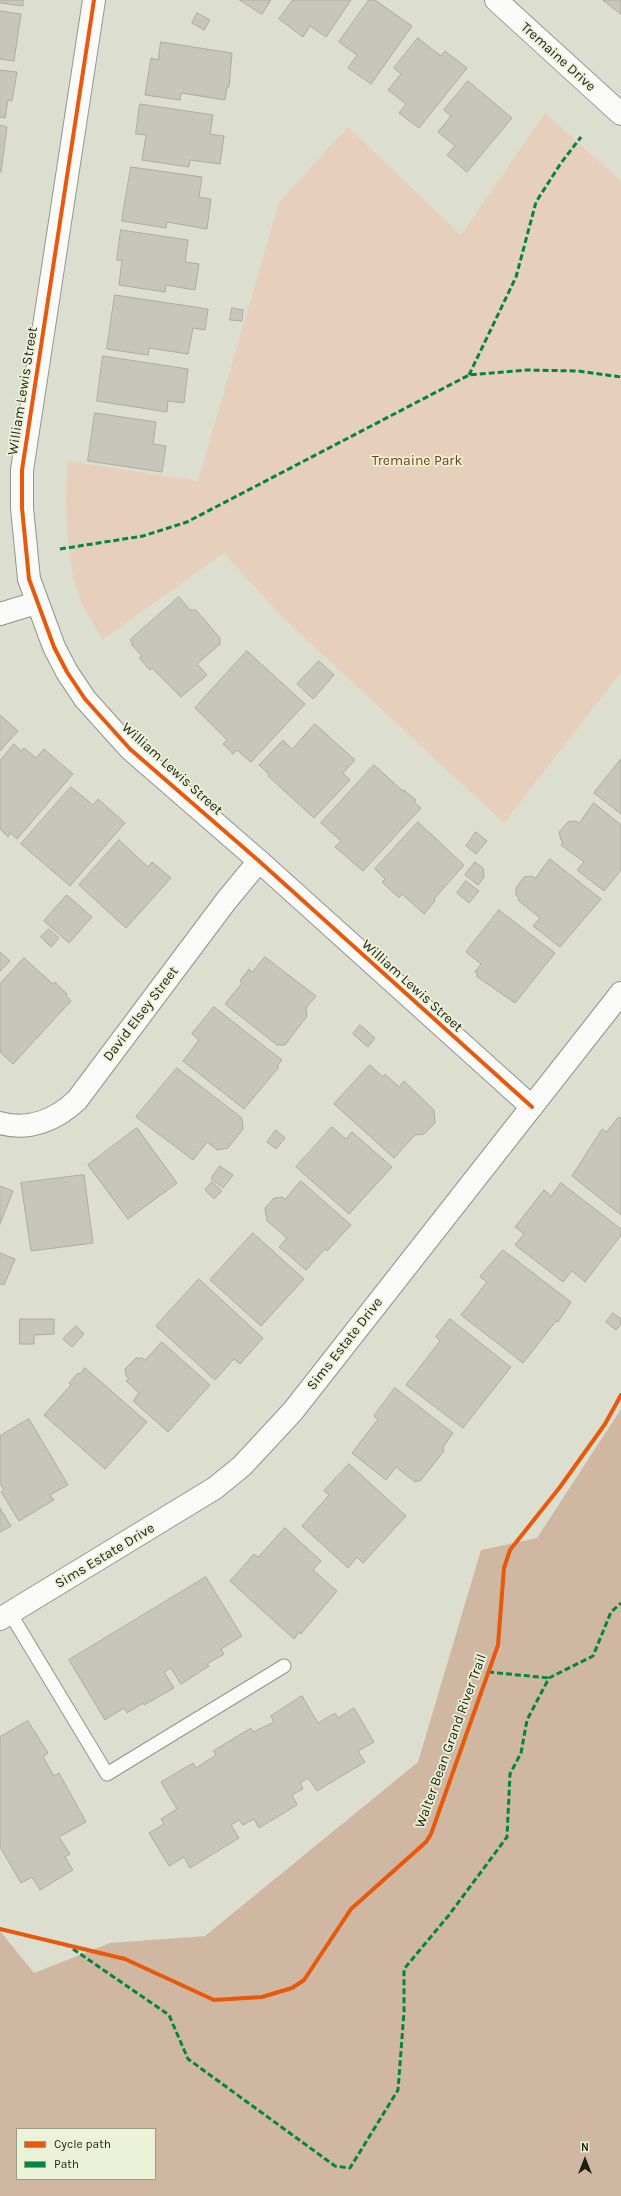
<!DOCTYPE html>
<style>
body{margin:0}
#map{position:relative;width:621px;height:2196px;overflow:hidden;background:#dcdfd0;font-family:Karla,sans-serif}
canvas{display:block}
.legend{position:absolute;left:16px;top:2128px;width:140px;height:52px;box-sizing:border-box;background:#ecf2d7;border:1px solid #999e89;margin:0;padding:5px 7px;list-style:none;font-size:12px;color:#1d1f15}
.legend li{display:flex;align-items:center;gap:8px;height:20px}
.legend b{width:20px;border:1px solid #999e89}
.north{position:absolute;left:565px;top:2140px;width:40px;height:40px;-webkit-text-stroke:3px #ecf2d7;paint-order:stroke;rotate:0deg;font-size:11px;font-weight:700;line-height:16px;text-align:center;color:#1d1f15}
.north::after{content:'';display:block;margin:auto;width:14px;height:18px;background:#1d1f15;clip-path:polygon(50% 0,100% 100%,50% 72%,0 100%)}
</style>
<div id="map">
<canvas width="621" height="2196"></canvas>
<ul class="legend">
<li><b style="height:5px;background:#e8590c"></b>Cycle path</li>
<li><b style="height:5px;background:#00873e"></b>Path</li>
</ul>
<div class="north">N</div>
</div>
<script>
const g = document.querySelector('canvas').getContext('2d');
g.lineJoin = 'round';
function paint(path, color) { g.fillStyle = color; g.fill(path, 'evenodd'); }
function strokePath(path, color, width, dash) { g.strokeStyle = color; g.lineWidth = width; g.lineCap = dash ? 'butt' : 'round'; g.setLineDash(dash || []); g.stroke(path); }
function label(font, color, halo, rows, align = 'center') {
  g.font = font + ' Karla,sans-serif'; g.lineWidth = 3.5; g.setLineDash([]); g.textBaseline = 'middle'; g.strokeStyle = halo; g.fillStyle = color; for (const [text, x, y, turn = 0] of rows) {
    g.save(); g.translate(x, y); g.rotate((+turn || 0) * Math.PI / 180); g.textAlign = isNaN(turn) ? turn : align; if (halo) g.strokeText(text, 0, 0); g.fillText(text, 0, 0); g.restore();
  }
}
const green = new Path2D(`
 M545,113l76,68v491l-117,151 -224,-208 -56,-62 -122,87c-7,-14 -16,-27 -22,-41 -14,-37 -16,-99 -12,-138l130,20 81,-279 69,-75 113,108z`);
const forest = new Path2D(`
 M621,1409v787h-621v-265l34,42 76,-30 95,-7 213,-174 63,-212 56,-12zM17,2129h138v50h-138z`);
const building = new Path2D(`
 M0,0h23v6l-23,-3z
 M240,0h31l-9,14z
 M293,0h58l-25,37 -16,-11 -7,11 -24,-18z
 M369,0h6l37,26 -41,58 -23,-16 9,-13 -18,-13z
 M603,0h18v14z
 M0,11l21,3 -7,47 -14,-2z
 M197,13l13,7 -6,10 -12,-7z
 M418,38l23,18 4,-5 22,17 -48,60 -20,-15 7,-9 -18,-14 13,-16 -7,-6z
 M161,42l71,11 -3,34h-2l-2,13 -44,-7 -1,7 -35,-5 6,-37 7,2z
 M0,70l17,2 -5,29 -4,-1 -3,18 -5,-1z
 M468,81l44,37 -45,54 -20,-17 8,-9 -17,-14 13,-16 -7,-6z
 M140,104l73,11 -3,19 14,2 -4,28 -30,-4 -1,7 -47,-7 4,-25 -10,-1z
 M0,125l7,2 -6,45h-1z
 M131,167l71,10 -3,20 12,2 -4,30 -40,-7 -1,6 -44,-7z
 M121,230l67,10 -3,22 14,2 -4,26 -29,-5 -1,7 -46,-7 3,-25h-5z
 M115,295l93,14 -3,21 -12,-2 -5,26 -39,-6 -1,7 -41,-6z
 M232,308l11,2 -1,11 -12,-1z
 M103,356l85,13 -4,34 -16,-2 -1,11 -70,-11z
 M95,413l61,9 -3,22 13,2 -4,26 -74,-11z
 M179,597l11,13h6l24,28v6l-23,20 10,11 -26,22 -29,-29 -2,2 -11,-12 3,-2 -11,-12 2,-2 -3,-2z
 M247,651l58,53 -54,58 -14,-12 -4,4 -10,-10 4,-4 -32,-32z
 M319,661l15,14 -21,24 -16,-15z
 M0,715l18,16 -18,20z
 M315,724l40,36 -12,13 7,7 -36,38 -46,-42 1,-2 -10,-9 24,-25 9,9z
 M14,744l7,7 3,-3 12,10 8,-9 29,25 -56,65 -7,-6 -2,4 -8,-8v-68z
 M621,759v55l-27,-21z
 M374,765l29,26 1,-1 12,10 -2,2 7,6 -58,63 -28,-24 6,-6 -20,-18z
 M71,787l22,18 5,-6 27,24 -55,63 -49,-42z
 M594,803l27,22v45l-17,21 -27,-21 7,-8 -23,-17 2,-3 -2,-2 -2,-8 9,-10 8,-1 3,2z
 M418,822l46,43 -30,34 1,2 -11,13 -22,-20 -3,4 -17,-16 3,-3 -10,-10z
 M476,832l11,9 -11,13 -10,-8z
 M119,840l29,27 4,-5 19,16 -45,50 -47,-43z
 M550,859l51,40 -41,48 -27,-21 7,-8 -22,-18 1,-2 -3,-3v-7l8,-11 8,-1 3,2z
 M475,862l8,6 1,9 -6,8 -13,-10z
 M466,881l13,10 -10,12 -12,-10z
 M67,895l25,22 -23,26 -25,-22z
 M499,910l56,43 -40,50 -39,-27 2,-2 -3,-2 6,-8 -15,-12z
 M49,929l10,9 -8,9 -10,-10z
 M0,952l10,9 -10,10z
 M265,957l51,39 -10,12 1,8 -22,29h-8l-52,-41 17,-21 -2,-2 9,-12 3,3z
 M24,958l29,26 2,-2 12,12 -1,2 5,5 -58,63 -13,-12v-68z
 M214,1007l68,53 -5,6 2,1 -35,42 -61,-48 16,-21 -7,-6z
 M360,1025l15,13 -7,9 -15,-13z
 M370,1065l13,12 2,-3 14,13 5,-6 30,29 1,13 -11,11 -9,1 -21,23 -60,-54z
 M177,1068l65,50 1,11 -15,19 -11,2 -10,-8 -14,18 -57,-43z
 M619,1117l2,2v96l-49,-39 30,-47 4,3z
 M332,1127l14,12 6,-7 40,35 -43,47 -53,-47z
 M137,1128l40,55 -49,36 -40,-54z
 M276,1130l9,8 -9,11 -9,-7z
 M220,1166l13,9 -10,13 -12,-9z
 M84,1175l9,68 -62,8 -10,-68z
 M301,1181l50,44 -24,26 -2,-2 -19,21 -27,-23 8,-9 -21,-18 2,-2 -2,-2 -1,-8 9,-10 8,-1 3,2z
 M212,1182l10,9 -8,8 -9,-9z
 M561,1183l60,46v6l-36,47 -13,-11 -9,11 -48,-37 9,-11 -9,-7 29,-37 7,6z
 M0,1186l13,5 -13,33z
 M253,1233l51,46 -43,47 -51,-46z
 M503,1250l68,52 -13,20 -2,-1 -33,42 -62,-48 26,-33 -7,-5z
 M0,1253l15,6 -11,26 -4,-1z
 M199,1279l64,59 -23,26 -6,-5 -19,21 -59,-54z
 M613,1313l8,6v5l-5,6 -10,-8z
 M20,1319h34v15l-20,1v9h-14z
 M450,1319l61,48 -48,61 -57,-43 34,-44 -4,-4z
 M76,1326l8,8 -12,13 -9,-8z
 M162,1342l48,43 -42,47 -35,-31 6,-8 -13,-12 3,-3 -3,-2 -1,-7 11,-11h6l3,2z
 M85,1368l62,54 -42,47 -61,-54 27,-30 -2,-2 9,-10 2,1z
 M395,1388l58,45 -10,14 1,4 -23,29 -6,2 -19,-15 -10,13 -34,-27 26,-34 -4,-3z
 M29,1419l39,66 -18,10 4,5 -35,21 -18,-29 3,-2 -4,-7v-47z
 M349,1464l57,52 -43,47 -6,-6 -9,11 -46,-42 27,-31 -5,-4z
 M0,1508l11,18 -11,6z
 M285,1528l36,33 -8,9 24,21 -36,43 -2,-2 -5,7 -64,-58 24,-27 4,3z
 M206,1577l36,59 -21,13 3,5 -17,10 2,2 -28,18 -10,-16 -7,4 10,16 -30,17 -1,-2 -16,10 -3,-5 -19,12 -36,-60z
 M302,1696l16,27 17,-10 3,5 16,-10 20,34 -16,9 7,11 -48,29 -9,-13 -8,5 3,6 -11,6 5,10 -38,23 -5,-9 -11,6 -4,-5 -8,5 8,13 -49,30 -6,-11 -15,9 -20,-33 15,-9 -3,-5 16,-10 -16,-27 32,-19 3,5 20,-13 -3,-4 38,-23 2,4 21,-10 -3,-6z
 M28,1721l20,32 -5,4 11,19 5,-3 27,49 -27,15 11,17 -5,3 8,13 -33,20 -8,-13 -11,6 -21,-36v-110z`);
const lane = new Path2D(`
 M10,1613l97,161 177,-108`);
const street = new Path2D(`
 M94,0l-72,470v38l7,71 25,68 13,25 18,27 45,50 129,112 273,246
 M496,0l125,114
 M0,614l36,-11
 M0,1123c29,8 56,-3 77,-23l149,-199 33,-40
 M0,1619l215,-131 27,-22 51,-55 328,-418`);
const quiet = new Path2D(`
 M469,375l47,-98 20,-75 25,-39 20,-26
 M60,549l83,-13 44,-14 282,-147 58,-5 51,1 43,6
 M488,1672l61,6
 M73,1949l96,66 19,44 147,107 15,2 48,-78 6,-78v-43l45,-54 58,-78 3,-63 11,-21 6,-33 22,-42 44,-22 18,-44 10,-9`);
const cycleway = new Path2D(`
 M94,0l-72,470v38l7,71 25,68 13,25 18,27 45,50 129,112 273,246
 M0,1929l125,30 89,41 48,-3 30,-9 12,-8 47,-71 75,-67 5,-8 67,-189 6,-77 6,-18 50,-63 45,-63 16,-29`);
const streetNames = [
 ["Tremaine Drive",558,57,42],
 ["William Lewis Street",23,391,-81],
 ["William Lewis Street",172,769,42],
 ["William Lewis Street",412,986,42],
 ["David Elsey Street",141,1014,-53],
 ["Sims Estate Drive",345,1344,-52],
 ["Sims Estate Drive",105,1556,-31],
 ["Walter Bean Grand River Trail",451,1741,-70]
];
const parkNames = [
 ["Tremaine Park",417,461]
];
paint(green, '#e6d0bb');
paint(forest, '#d0b7a1');
paint(building, '#c7c6ba');
strokePath(building, '#acaba0', 1);
strokePath(lane, '#929589', 15);
strokePath(street, '#929589', 24);
strokePath(lane, '#fafaf8', 13);
strokePath(street, '#fafaf8', 22);
strokePath(quiet, '#00873e', 3, [6, 3]);
strokePath(cycleway, '#e8590c', 4);
label('14px', '#1d1f15', '#ecf2d7', streetNames);
label('14px', '#773c10', '#ecf2d7', parkNames);
</script>
